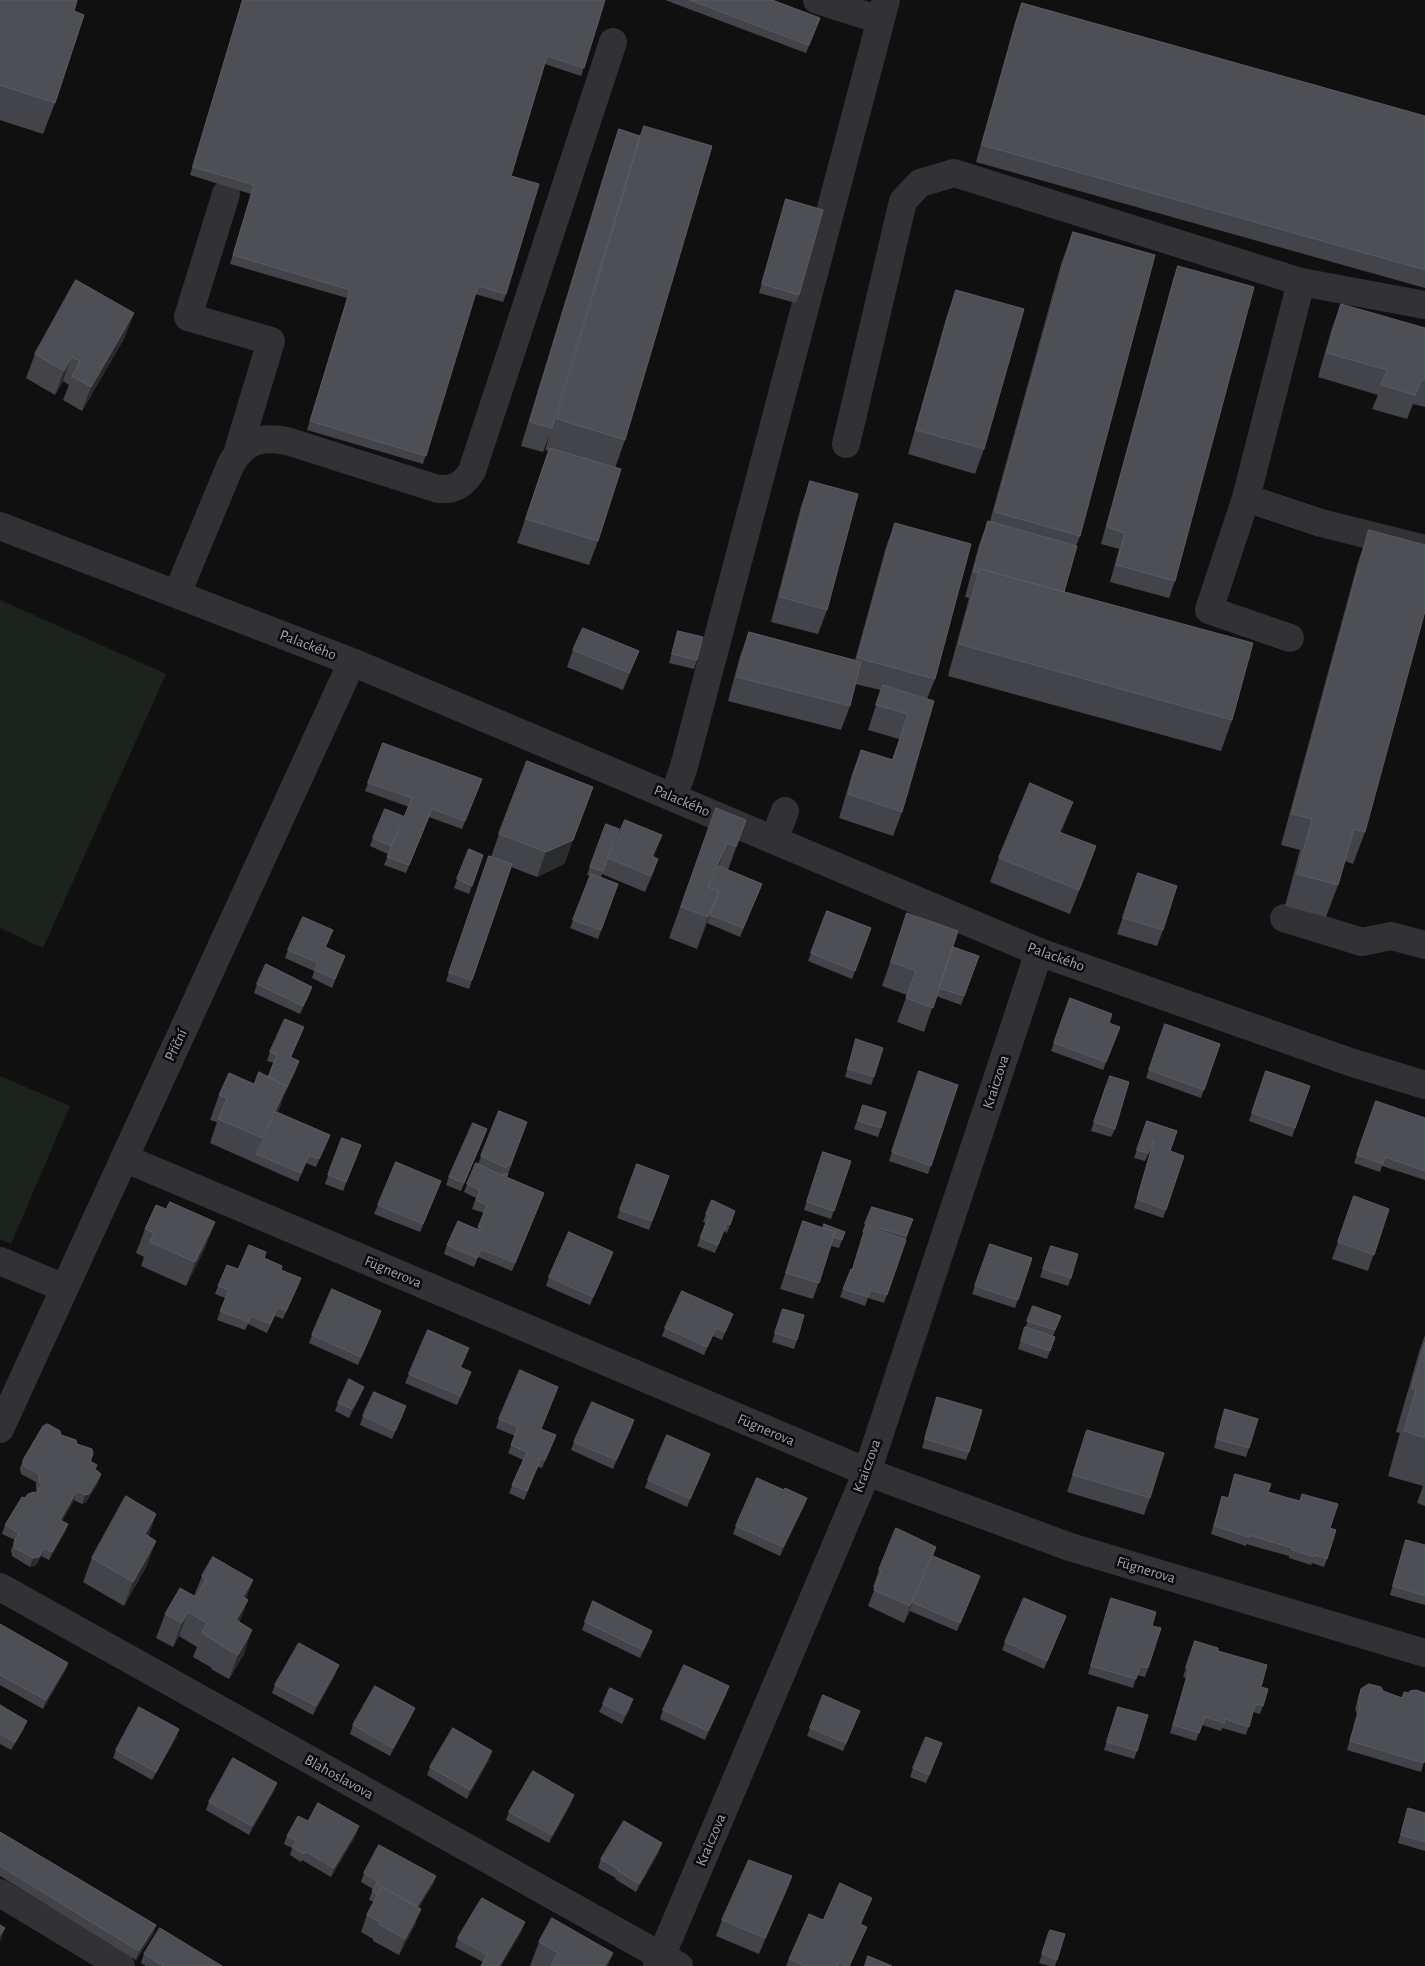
<!DOCTYPE html>
<meta charset="utf-8">
<style>
body{margin:0}
canvas{display:block;background:#101011}
</style>
<canvas width="1425" height="1966"></canvas>
<script>
const g = document.querySelector('canvas').getContext('2d');
g.lineJoin = 'round';
function paint(path, color) { g.fillStyle = color; g.fill(path, 'evenodd'); }
function strokePath(path, color, width, dash) { g.strokeStyle = color; g.lineWidth = width; g.lineCap = dash ? 'butt' : 'round'; g.setLineDash(dash || []); g.stroke(path); }
function label(font, color, halo, rows, align = 'center') {
  g.font = font + ' "Alegreya Sans",sans-serif'; g.lineWidth = 5; g.setLineDash([]); g.textBaseline = 'middle'; g.strokeStyle = halo; g.fillStyle = color; for (const [text, x, y, turn = 0] of rows) {
    g.save(); g.translate(x, y); g.rotate((+turn || 0) * Math.PI / 180); g.textAlign = isNaN(turn) ? turn : align; if (halo) g.strokeText(text, 0, 0); g.fillText(text, 0, 0); g.restore();
  }
}
const green = new Path2D(`
 M0,600l166,74 -123,274 -43,-20z
 M0,1076l70,30 -59,138 -11,-5z`);
const minor = new Path2D(`
 M817,0l63,20
 M226,194l-38,123 83,24 -34,113
 M846,444l57,-243 17,-18 34,-10 347,109
 M1246,498l75,25 104,26
 M0,526l352,136 687,290 311,110 75,23
 M177,594l54,-130c14,-24 30,-28 56,-23l151,48c17,1 25,-4 34,-18l141,-429
 M1290,638l-81,-28 37,-112 55,-216 124,23
 M673,797l10,-27 203,-770
 M774,840l11,-29
 M1284,918l78,24 29,-6 34,9
 M124,1158l743,314 203,75 355,106
 M0,1261l64,27
 M0,1429l352,-767
 M0,1587l679,379
 M0,1893l121,73
 M657,1966l210,-494 172,-520`);
const wall = new Path2D(`
 M0,0l55,103 -12,31 -43,-14z
 M242,0h363l-24,76 -36,-12 -34,112 -5,118 -3,8 -28,-8 -52,170 -116,-34 40,-132 -117,-34 21,-70 -61,-19z
 M665,0h107l48,18 -14,35z
 M1022,3l403,113v172l-449,-126 40,-143z
 M644,126l-19,314 -10,28 -17,73 -9,24 -72,-22 31,-92 -3,-1 5,-16 -7,18 -22,-6 89,-292 9,-25 21,7z
 M786,199l13,96 -3,8 -37,-10z
 M1073,232l7,304 -4,10 -12,45 168,129 -11,31 -273,-75 21,-78 -4,-1 14,-52 9,-24h2l71,-257z
 M1178,266l-3,315 -6,17 -59,-16 9,-33 -18,-5 71,-261z
 M956,290l28,159 -9,25 -67,-20 39,-139z
 M1341,304l84,24v79l-12,-3 -6,15 -35,-10 6,-14 -60,-18 14,-49z
 M125,337l-43,74 -19,-11 6,-15 -6,-4 -8,14 -29,-17 9,-24z
 M810,481l17,129 -9,24 -47,-12 30,-116z
 M895,523l40,156 -8,20 -25,113 -9,24 -54,-18 13,-44 9,-24 31,10 7,-21 -31,-9 13,-40 -26,-6 -5,22 -9,24 -113,-29 12,-45 9,-24 106,28 31,-113z
 M1369,530l-4,302 -12,32 -8,-3 -7,24 -12,32 -41,-11 15,-56 -19,-5 77,-283z
 M678,631l19,29 -3,9 -25,-6z
 M573,650l66,1 -16,39 -56,-23z
 M383,743l99,36 -20,50 -33,-12 -23,56 -22,-8 25,-58 -44,-16z
 M716,808l30,12 -18,50 34,14 -22,53 -33,-14 -10,26 -28,-11z
 M584,811l-20,53 -27,13 -26,-10 -42,122 -23,-8 43,-125 2,1 8,-23z
 M403,816l-15,38 -18,-8 3,-8z
 M606,824l5,28 51,-17 -9,22 -1,19 -7,16 -43,-18 -1,3 17,7 -20,55 -28,-11 20,-52 -3,-1z
 M1064,826l-3,6 26,39 -17,43 -80,-32 9,-24z
 M469,849l14,6 -14,39 -15,-6z
 M1138,873l25,57 -6,16 -40,-12z
 M827,911l44,17 -19,51 -44,-18z
 M907,913l46,34 26,9 -18,49 -25,-9 -12,36 -27,-10 10,-27 -25,-9z
 M333,930l-7,17 19,9 -13,32 -20,-10 2,-7 -29,-13 3,-8z
 M257,984l55,3 -3,8 -9,19 -46,-21z
 M1070,998l39,25 11,4 -17,43 -52,-19z
 M1165,1024l55,20 -19,54 -55,-20z
 M304,1027l-13,31 5,12 -12,25 -6,17 52,23 -14,32 -10,-4 -8,19 -88,-39 7,-21 -7,-2 9,-25 35,-11 14,-7 6,-14 -7,-2 3,-9z
 M856,1039l18,38 -3,8 -26,-8z
 M1266,1071l44,15 -18,51 -43,-16z
 M916,1080l42,5 -30,89 -39,-13z
 M1106,1084l9,45 -4,8 -20,-6z
 M1376,1101l49,17v62l-43,-14 -2,6 -26,-9z
 M863,1105l18,23 -3,9 -24,-8z
 M499,1111l28,11 -20,55 37,16 -32,78 -34,-14 -4,10 -30,-13 3,-9 30,-16 7,-16 -12,-4 4,-11 -12,-6 3,-8 11,-20z
 M1147,1121l23,30 14,5 -21,62 -29,-10 17,-59 -6,12 -11,-3z
 M484,1137l-23,54 -15,-6 3,-8z
 M342,1138l16,16 -15,37 -18,-7z
 M820,1160l31,1 -20,58 -27,-9z
 M637,1164l32,12 -20,54 -32,-12z
 M438,1189l-18,43 -46,-18 4,-9z
 M1354,1196l35,13 -21,62 -36,-12z
 M872,1207l41,12 -29,84 -16,-5 -3,8 -25,-9 11,-28 1,1 12,-38h-2z
 M735,1211l-8,22 -3,-2 -9,22 -18,-7 9,-23 -3,-1 3,-8z
 M803,1221l20,7 22,4 -6,16 -8,-2 -18,53 -33,-10z
 M145,1229l61,17 -20,40 -45,-20 3,-9 -8,-4z
 M990,1244l42,14 -17,50 -43,-14z
 M1051,1246l20,32 -3,8 -28,-9z
 M613,1252l-23,53 -44,-19 3,-9z
 M264,1258l17,12 17,16 -15,33 -8,-3 -8,17 -19,-9 -3,6 -28,-10 8,-22 -10,-4 3,-8 20,-17z
 M1033,1306l28,10 -8,20 2,1 -8,22 -29,-10z
 M783,1309l14,31 -3,9 -22,-7z
 M733,1314l-11,26 -9,-4 -9,19 -42,-19 3,-8z
 M378,1320l-20,45 -49,-22 3,-8z
 M1425,1335v171l-8,-3 6,-17 -35,-10 12,-43 -4,-1 24,-83z
 M466,1356l-5,12 7,13 -11,24 -52,-22 4,-9z
 M361,1395l-12,23 -14,-7 3,-8z
 M937,1397l32,55 -3,8 -44,-12z
 M1225,1409l24,39 -3,9 -32,-9z
 M403,1415l-11,24 -32,-14 3,-9z
 M499,1419l42,10 15,6 -14,33 -4,-1 -14,33 -15,-7 14,-33 -15,-7 7,-17 -19,-8z
 M631,1429l-18,40 -42,-19 3,-8z
 M1087,1430l63,68 -6,17 -77,-23z
 M61,1435l32,19 -2,7 4,8 6,5 -3,9 -12,19 -4,2 -8,-4 -12,21 6,3 -3,8 -16,28 -8,-4 -5,9 -6,2 -18,-11 -1,-6 4,-10 -13,-6 3,-9 20,-27 11,-5 1,-2 -1,-1v-8l-15,-8 -1,-6 3,-8z
 M707,1462l-20,45 -42,-19 3,-8z
 M1235,1474l33,18 62,36 -3,31 -3,8 -12,-4 -1,2 -22,-7v-2l-43,-12v2l-35,-12 11,-38 6,2z
 M807,1498l-3,8 -24,50 -47,-22 3,-8z
 M156,1514l-8,22 -1,29 -23,41 -41,-24 9,-24z
 M1406,1540l19,5v60l-35,-10z
 M936,1547l-3,9 47,20 -23,55 -47,-20 -6,12 -36,-17 7,-18 -2,-1 6,-17z
 M202,1576l44,23 -7,23 5,32 -15,25 -18,-10 1,-1 -19,-11 4,-10 -18,-11 -6,11 -17,-9 9,-24 29,-18z
 M1111,1598l41,28 -4,42 -3,9 -8,-2 -4,13 -45,-14z
 M593,1601l56,39 -9,18 -58,-28z
 M1066,1616l-22,53 -42,-19 3,-8z
 M0,1624l68,39 -3,8 -22,38 -43,-24z
 M1195,1641l23,10 43,36 2,19 -3,8 -7,-2 -7,23 -24,-7 -1,3 -19,-6 -6,16 -26,-8 16,-55 -3,-1z
 M336,1673l-23,42 -41,-22 3,-8z
 M729,1686l-3,9 -21,45 -45,-21 3,-9z
 M1361,1689l64,70 -4,13 -74,-22 10,-36 -2,-5z
 M603,1704l27,4 -8,16 -23,-12z
 M0,1705l24,24 -13,21 -11,-6z
 M1118,1707l19,44 -3,8 -30,-9z
 M415,1708l-4,9 -21,39 -40,-22 3,-9z
 M860,1711l-17,40 -36,-15 3,-8z
 M179,1729l-3,9 -24,42 -39,-22 3,-8z
 M939,1752l-13,31 -16,-6 3,-9z
 M489,1760l-22,39 -40,-24 3,-8z
 M274,1791l-25,44 -43,-25 3,-8z
 M571,1804l-22,39 -43,-23 3,-8z
 M1408,1808l17,5v38l-27,-8z
 M308,1821l48,14 -25,42 -29,-17 -1,2 -11,-7 2,-7 -8,-4 3,-8z
 M0,1832l156,93 -3,9 -17,26 -136,-84z
 M659,1852l-23,40 -21,-13 1,-1 -18,-10 3,-9z
 M364,1873l72,3 -3,8 -14,23 -4,18 -16,30 -26,-14v-2l-12,-7 6,-17 7,-13 -5,-2 4,-11 -12,-7z
 M792,1876l-6,16 -27,62 -43,-18 6,-16z
 M872,1898l-11,26 6,3 -17,39h-64l3,-7 34,-39z
 M522,1930l-21,36h-20l2,-4 -28,-15 3,-9z
 M1047,1938l10,22 -2,6h-6l-10,-3z
 M539,1942l69,24h-78z
 M144,1954l78,12h-76l-5,-3z`);
const shadedWall = new Path2D(`
 M134,313l-9,24 -43,74 9,-24z
 M71,357l-8,24 -8,14 9,-24z
 M639,651l-6,16 -10,23 6,-17z
 M593,787l-29,77 -27,13 9,-25z
 M1073,802l-9,24 -13,30 8,-24z
 M662,835l-6,17 -10,21 6,-17z
 M727,843l-11,31 -16,36 8,-23z
 M1096,846l-9,25 -17,43 9,-24z
 M658,859l-6,17 -7,16 6,-16z
 M719,891l-12,32 -10,26 11,-32z
 M312,987l-3,8 -9,19 3,-8z
 M299,1061l-3,9 -12,25 3,-8z
 M287,1086l-9,25 -21,43h-1l6,-16z
 M330,1135l-3,8 -11,24 3,-8z
 M1154,1140l-3,9 -6,12 3,-8z
 M544,1193l-3,8 -29,70 3,-8z
 M215,1222l-9,24 -20,40 9,-24z
 M613,1252l-3,8 -20,45 3,-8z
 M301,1278l-3,8 -15,33 3,-8z
 M381,1311l-3,9 -20,45 3,-8z
 M716,1328l-3,8 -9,19 3,-8z
 M469,1348l-3,8 -9,20 3,-9z
 M364,1387l-3,8 -12,23 3,-9z
 M406,1406l-3,9 -11,24 3,-8z
 M634,1420l-3,9 -18,40 3,-9z
 M556,1435l-3,9 -11,24 3,-8z
 M710,1454l-3,8 -20,45 3,-8z
 M101,1474l-3,9 -12,19 -4,2 3,-9z
 M77,1491l-3,9 -17,28 3,-8z
 M807,1498l-3,8 -24,50 3,-9z
 M156,1514l-8,24 -3,-4z
 M68,1524l-3,8 -16,28 3,-8z
 M156,1541l-9,24 -23,41 9,-24z
 M936,1547l-6,17 -26,59 6,-17z
 M44,1548l-3,8 -5,9 -6,2 3,-9z
 M980,1576l-3,9 -20,46 3,-8z
 M253,1580l-9,25 -1,-8z
 M248,1600l-9,24 -3,-4z
 M188,1612l-9,24 -6,11 9,-24z
 M1066,1616l-3,8 -19,45 3,-8z
 M252,1630l-8,24 -15,25 9,-24z
 M652,1631l-3,9 -9,18 3,-8z
 M68,1663l-3,8 -22,38 3,-9z
 M339,1665l-3,8 -23,42 3,-9z
 M729,1686l-3,9 -21,45 3,-9z
 M633,1699l-3,9 -8,16 3,-9z
 M415,1708l-4,9 -21,39 3,-8z
 M27,1721l-3,8 -13,21 4,-8z
 M179,1729l-3,9 -24,42 4,-8z
 M492,1751l-3,9 -22,39 3,-9z
 M277,1783l-3,8 -25,44 3,-9z
 M574,1795l-3,9 -22,39 3,-8z
 M359,1826l-3,9 -25,42 3,-9z
 M662,1843l-3,9 -23,40 3,-8z
 M436,1876l-3,8 -23,38 3,-8z
 M792,1876l-6,16 -27,62 6,-16z
 M872,1898l-3,8 -12,26 3,-8z
 M421,1909l-6,16 -16,30 6,-16z
 M525,1922l-3,8 -21,36h-2z
 M156,1925l-3,9 -17,26 3,-9z
 M867,1927l-17,39h-1z
 M5,1928l-5,14v-7z
 M613,1953l-5,13h-3z`);
const building = new Path2D(`
 M0,0h77l-3,11 10,4 -29,88 -55,-18z
 M243,0h362l-21,68 -37,-12 -36,120 28,8 -33,110 -28,-8 -52,170 -116,-35 40,-131 -117,-35 21,-70 -61,-18z
 M690,0h82l48,18 -11,27z
 M1022,3l403,113v154l-443,-125z
 M644,126l68,20 -87,294 -68,-21z
 M619,129l21,7 -88,292 -22,-6z
 M786,199l37,11 -24,85 -37,-11z
 M1073,232l82,23 -75,281 -85,-24z
 M1178,266l76,21 -79,294 -59,-16 9,-32 -18,-6z
 M76,280l58,33 -43,74 -19,-11 8,-15 -9,-4 -7,14 -29,-17z
 M956,290l68,19 -40,140 -68,-19z
 M1341,304l84,24v52l-3,-1 -7,16 -34,-10 6,-15 -60,-17z
 M550,448l71,21 -23,72 -72,-22z
 M810,481l48,13 -31,116 -47,-13z
 M988,521l89,25 -13,46 -84,-23 -2,4 -4,-1z
 M895,523l76,21 -36,135 -77,-21z
 M1369,530l56,15v66l-60,221 -11,-3 -16,56 -41,-11 15,-55 -20,-5z
 M980,569l273,74 -21,77 -273,-76z
 M583,628l56,23 -10,22 -56,-23z
 M678,631l25,6 -6,23 -25,-6z
 M749,632l112,30 -11,44 -113,-29z
 M883,685l51,16 -32,111 -54,-18 13,-44 32,10 15,-46 -32,-9z
 M383,743l99,36 -17,42 -33,-12 -23,56 -22,-8 25,-59 -44,-15z
 M527,761l66,26 -20,53 -27,12 -47,-18z
 M1030,783l43,19 -14,30 37,14 -17,44 -80,-32z
 M716,808l30,12 -10,27 -9,-4 -19,44 11,4 -11,26 -27,-10z
 M385,809l18,7 -12,30 -18,-8z
 M625,820l37,15 -10,21 6,3 -7,17 -43,-18z
 M606,824l13,5 -16,42 -13,-4z
 M469,849l14,6 -11,31 -15,-7z
 M489,856l23,8 -40,116 -23,-7z
 M719,866l43,18 -19,44 -33,-13 9,-24 -10,-3z
 M1138,873l39,13 -14,44 -40,-12z
 M591,874l27,10 -17,46 -28,-10z
 M827,911l44,17 -16,43 -44,-18z
 M907,913l51,18 -25,77 -27,-10 10,-27 -25,-9z
 M303,917l30,13 -8,17 20,9 -10,23 -20,-9 3,-7 -30,-13z
 M953,947l26,9 -15,40 -25,-8z
 M266,964l46,23 -9,19 -46,-22z
 M1070,998l42,16 -3,9 11,4 -14,35 -52,-19z
 M285,1019l19,8 -14,30 9,4 -12,26 -19,-10 9,-22 -7,-3z
 M1165,1024l55,20 -16,46 -55,-20z
 M856,1039l27,9 -9,29 -26,-8z
 M919,1071l39,14 -27,81 -39,-14z
 M1266,1071l44,15 -15,42 -43,-15z
 M259,1072l28,14 -25,52 -44,-19 9,-21 -8,-3 10,-22 25,11z
 M1110,1076l19,6 -14,47 -21,-7z
 M1376,1101l49,17v53l-40,-14 -2,7 -26,-9z
 M863,1105l23,7 -5,16 -23,-7z
 M499,1111l28,11 -17,44 -3,-2 -1,4 -25,-12z
 M276,1112l54,23 -11,24 -10,-4 -8,18 -45,-19z
 M1147,1121l30,10 -7,20 14,5 -18,54 -29,-11 17,-59 -6,13 -11,-3z
 M473,1123l14,6 -23,54 -15,-6z
 M342,1138l19,7 -15,37 -18,-7z
 M823,1152l28,9 -17,50 -27,-9z
 M396,1162l45,19 -18,43 -45,-19z
 M476,1163l27,13 1,-3 4,1 -2,3 38,16 -29,70 -34,-14 -4,9 -30,-13 11,-24 23,10 1,-3 -4,-1 9,-22 -11,-5 4,-10 -13,-6z
 M637,1164l32,12 -17,45 -32,-11z
 M1354,1196l35,13 -15,46 -36,-13z
 M712,1200l23,11 -5,14 -3,-2 -9,22 -18,-7 9,-23 -3,-1z
 M170,1202l45,20 -20,40 -45,-20 4,-9 -9,-4 11,-24 10,4z
 M872,1207l41,12 -7,17 -41,-12z
 M803,1221l32,11 -16,51 -33,-10z
 M824,1224l21,8 -3,8 -9,-3 2,-5 -12,-4z
 M866,1226l40,14 -19,55 -17,-5 -2,7 -25,-8 8,-20 1,1z
 M569,1232l44,20 -20,45 -44,-20z
 M990,1244l42,14 -14,42 -43,-14z
 M249,1245l17,7 -2,6 18,8 -1,4 20,8 -15,33 -8,-4 -8,17 -19,-8 -3,6 -28,-11 9,-21 -11,-4 9,-21 11,4z
 M1051,1246l27,8 -7,24 -28,-9z
 M332,1289l49,22 -20,46 -49,-22z
 M682,1291l51,23 -8,18 -9,-4 -9,19 -42,-19z
 M1033,1306l28,10 -6,14 -28,-9z
 M783,1309l21,6 -7,25 -22,-7z
 M1025,1327l30,10 -5,14 -29,-10z
 M428,1330l41,18 -9,19 11,5 -11,24 -51,-22z
 M1425,1343v95l-21,-7 12,-42 -4,-1z
 M520,1370l38,17 -17,42 15,6 -11,25 -4,-2 -14,33 -15,-6 15,-33 -16,-7 7,-18 -19,-8z
 M349,1379l15,8 -12,22 -14,-6z
 M374,1392l32,14 -11,25 -32,-15z
 M937,1397l45,13 -13,42 -44,-13z
 M592,1402l42,18 -18,40 -42,-18z
 M1225,1409l33,10 -9,29 -32,-9z
 M48,1424l12,7 1,4 15,5 1,4 15,5 1,5 -3,7 7,4 -2,4 6,5 -12,20 -4,1 -8,-4 -17,29 8,4 -16,28 -8,-4 -5,9 -6,1 -18,-10 -1,-6 5,-9 -14,-8 17,-28 3,1 3,-4 6,-2 2,1 6,-9 -3,-2v-8l-15,-8 -1,-6 20,-34z
 M1087,1430l77,23 -14,45 -77,-23z
 M667,1435l43,19 -20,45 -42,-19z
 M1235,1474l36,10 -3,8 17,5 15,4 2,-7 36,10 -8,24 6,2 -9,29 -12,-4 -1,2 -22,-7v-2l-43,-13v2l-35,-11 8,-30 6,2z
 M757,1478l27,12 1,-2 22,10 -24,49 -47,-21z
 M126,1496l30,18 -11,20 11,7 -23,41 -41,-24z
 M896,1528l40,19 -26,59 -36,-16 7,-19 -2,-1z
 M1406,1540l19,5v51l-32,-10z
 M933,1556l47,20 -20,47 -48,-21z
 M213,1557l40,23 -10,17 5,3 -12,20 16,10 -14,25 -18,-10v-1l-18,-11 5,-10 -19,-11 -6,11 -17,-9 15,-26 16,9 10,-18 -4,-3z
 M1024,1598l42,18 -19,45 -42,-19z
 M1111,1598l45,14 -4,14 9,2 -13,40 -8,-2 -4,13 -45,-13z
 M593,1601l59,30 -9,19 -58,-28z
 M0,1624l68,39 -22,37 -46,-25z
 M1195,1641l23,7v3l49,14 -6,22 7,2 -5,17 -8,-2 -6,23 -24,-8 -1,4 -19,-6 -6,16 -26,-8 16,-56 -3,-1z
 M299,1643l40,22 -23,41 -41,-21z
 M684,1665l45,21 -21,45 -45,-21z
 M1369,1684l12,3 2,4 19,7 2,-6 5,1 1,-2 6,-1 9,3v66l-1,4 -74,-22 10,-35 -2,-5 3,-12z
 M375,1686l40,22 -22,40 -40,-23z
 M610,1688l23,11 -8,16 -22,-11z
 M823,1695l37,16 -14,32 -36,-15z
 M0,1705l27,16 -12,21 -15,-8z
 M139,1707l40,22 -23,43 -40,-22z
 M1118,1707l30,8 -11,36 -30,-9z
 M453,1728l39,23 -22,39 -40,-23z
 M926,1737l16,6 -13,32 -16,-7z
 M233,1758l44,25 -25,43 -43,-24z
 M533,1771l41,24 -22,40 -43,-23z
 M318,1803l41,23 -25,42 -29,-17 -1,3 -11,-7 4,-6 -10,-5 11,-20 10,5z
 M1408,1808l17,5v29l-24,-7z
 M624,1821l38,22 -23,41 -21,-13 1,-1 -18,-11z
 M0,1832l156,93 -17,26 -139,-85z
 M379,1845l57,31 -19,30 -35,-19 -4,8 -6,-4 6,-9 -14,-9z
 M749,1860l43,16 -27,62 -43,-18z
 M840,1883l32,15 -12,26 7,3 -18,39h-4l-6,-3 -1,3h-34l-15,-7 20,-45 14,6z
 M382,1887l39,22 -16,30 -26,-15 1,-2 -13,-7z
 M482,1898l43,24 -26,44h-18l6,-11 -29,-17z
 M552,1918l61,35 -8,13h-54l7,-13 -19,-11z
 M0,1925l5,3 -5,7z
 M160,1928l62,38h-59l-19,-12z
 M1050,1930l15,4 -8,26 -15,-6z
 M868,1956l24,10h-27z`);
const streetNames = [
 ["Palackého",308,645,21],
 ["Palackého",682,801,23],
 ["Palackého",1056,957,20],
 ["Příční",176,1045,-65],
 ["Kraiczova",996,1082,-72],
 ["Fügnerova",393,1272,23],
 ["Fügnerova",766,1430,23],
 ["Kraiczova",867,1466,-70],
 ["Fügnerova",1146,1570,17],
 ["Blahoslavova",339,1777,29],
 ["Kraiczova",711,1840,-67]
];
paint(green, '#1c231d');
strokePath(minor, '#313136', 28);
paint(wall, '#434449');
paint(shadedWall, '#2a2b2e');
paint(building, '#4d4f54');
strokePath(building, '#5a5c63', 1);
label('15px', '#a1a5b2', '#0b0b0c', streetNames);
</script>
